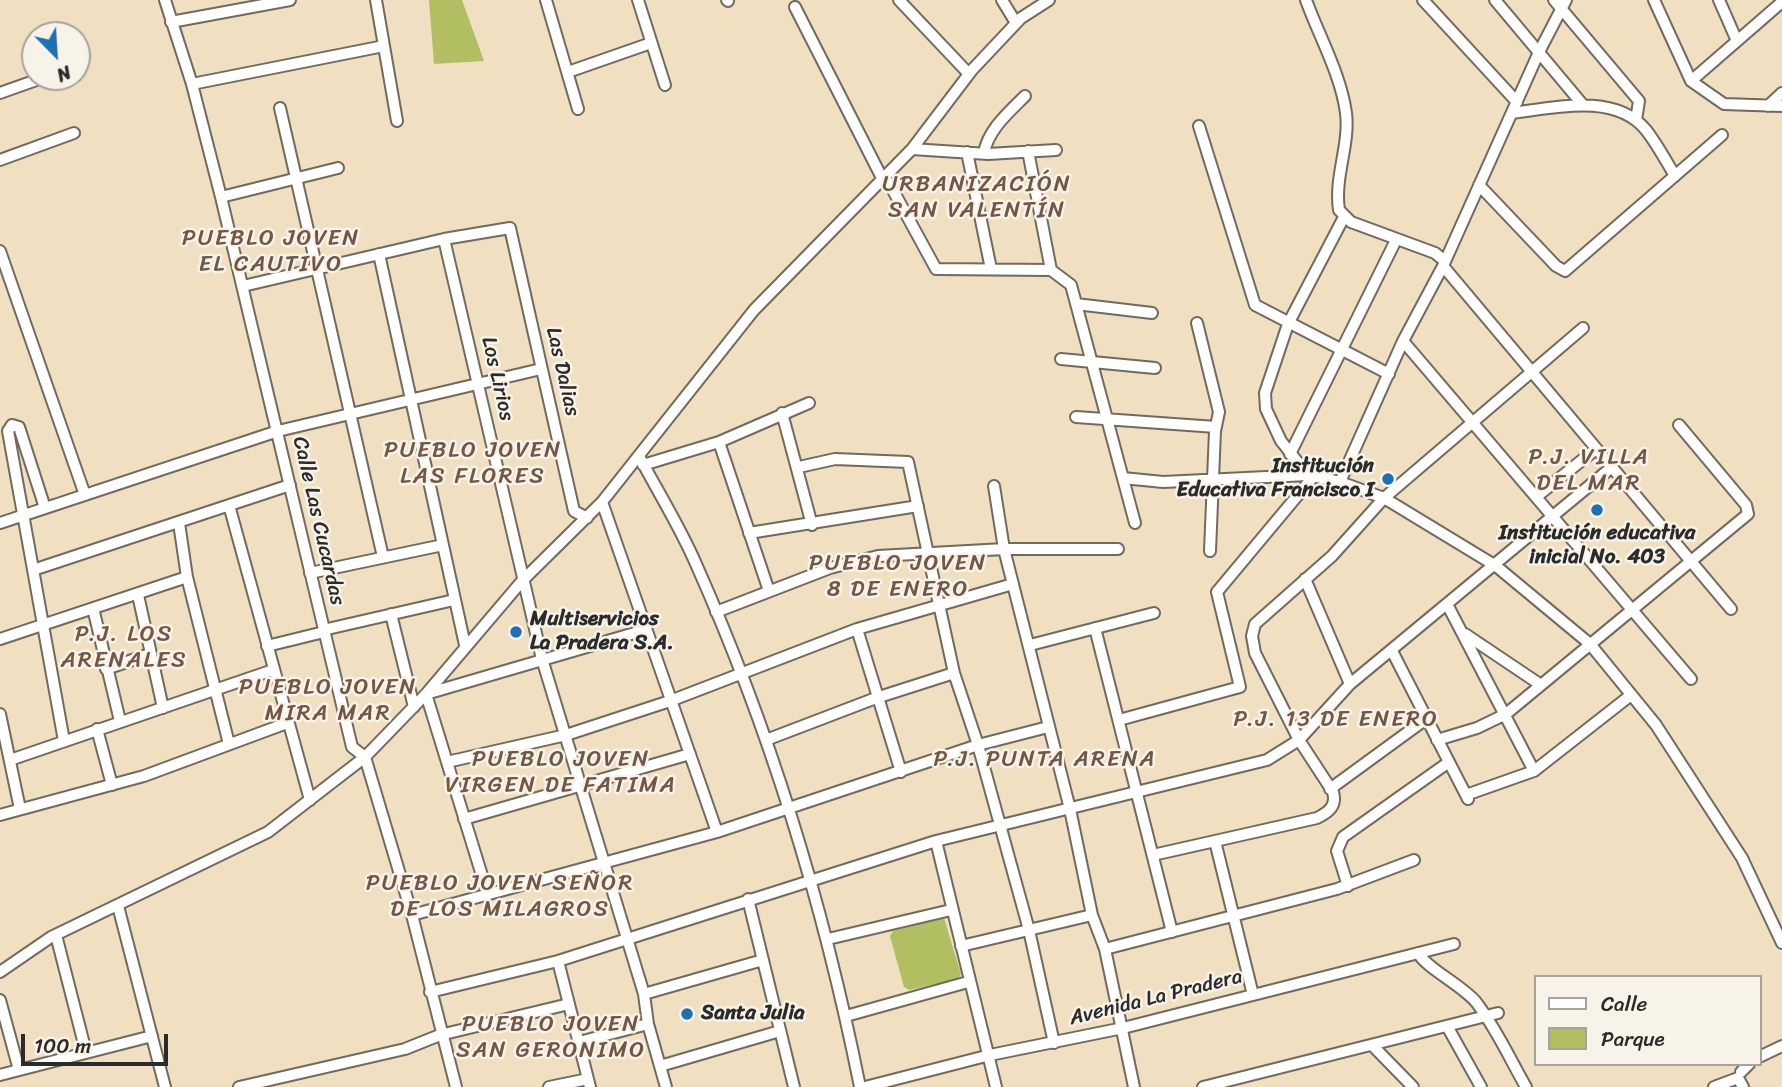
<!DOCTYPE html>
<meta charset="utf-8">
<style>
body{margin:0}
#map{position:relative;width:1782px;height:1087px;overflow:hidden;background:#f0dfc0;font-family:Sriracha,sans-serif}
canvas{display:block}
.legend{position:absolute;left:1534px;top:975px;width:228px;height:91px;box-sizing:border-box;background:#f7f3e8;border:2px solid #a5a39c;margin:0;padding:9px 12px;list-style:none;font-size:21px;color:#2b2b2b}
.legend li{display:flex;align-items:center;gap:14px;height:35px}
.legend b{width:35px;border:2px solid #a5a39c}
.north{position:absolute;left:21px;top:21px;width:70px;height:70px;box-sizing:border-box;background:#f7f3e8;border:2px solid #a5a39c;border-radius:50%;rotate:156deg;font-size:19px;font-weight:700;line-height:28px;text-align:center;color:#2b2b2b}
.north::after{content:'';display:block;margin:auto;width:24px;height:32px;background:#1f6fb2;clip-path:polygon(50% 0,100% 100%,50% 72%,0 100%)}
.scale{position:absolute;left:21px;top:1034px;width:147px;height:32px;box-sizing:border-box;border:4px solid #2b2b2b;border-top:0;padding-left:9px;font-size:21px;line-height:24px;white-space:nowrap;color:#2b2b2b;-webkit-text-stroke:5px #f7f3e8;paint-order:stroke}
</style>
<div id="map">
<canvas width="1782" height="1087"></canvas>
<ul class="legend">
<li><b style="height:9px;background:#fff"></b>Calle</li>
<li><b style="height:19px;background:#b1bf62"></b>Parque</li>
</ul>
<div class="north">N</div>
<div class="scale">100 m</div>
</div>
<script>
const g = document.querySelector('canvas').getContext('2d');
g.lineJoin = 'round';
function paint(path, color) { g.fillStyle = color; g.fill(path, 'evenodd'); }
function strokePath(path, color, width, dash) { g.strokeStyle = color; g.lineWidth = width; g.lineCap = dash ? 'butt' : 'round'; g.setLineDash(dash || []); g.stroke(path); }
function label(font, color, halo, rows, align = 'center') {
  g.font = font + ' Sriracha,sans-serif'; g.lineWidth = 5; g.setLineDash([]); g.textBaseline = 'middle'; g.strokeStyle = halo; g.fillStyle = color; for (const [text, x, y, turn = 0] of rows) {
    g.save(); g.translate(x, y); g.rotate((+turn || 0) * Math.PI / 180); g.textAlign = isNaN(turn) ? turn : align; if (halo) g.strokeText(text, 0, 0); g.fillText(text, 0, 0); g.restore();
  }
}
const green = new Path2D(`
 M429,0h33l22,61 -50,3z
 M944,918l17,56 -3,5 -49,11 -5,-3 -14,-51 3,-5z`);
const minor = new Path2D(`
 M165,0l27,84 29,113 131,550 13,10 47,158 44,172
 M376,0l21,121
 M546,0l32,109
 M638,0l27,85
 M727,0l1,1
 M899,0l70,74
 M1002,0l14,23
 M1306,0c13,36 35,75 40,113 4,32 -12,64 -7,97l12,12 84,31 10,8
 M1423,0l94,102
 M1495,0l88,105
 M1554,0l85,101 -3,19
 M1654,0l37,81 33,23 58,2
 M1719,0l18,41
 M795,7l88,173 6,3 47,86 115,1
 M171,22l119,-22
 M568,72l83,-29
 M1691,81l91,-79
 M192,84l192,-38
 M0,93l45,-16
 M1768,106l14,-13
 M280,108l103,449
 M1512,113c41,-5 103,-21 134,17 11,14 20,31 29,46
 M1199,126l56,179 134,69
 M912,149l76,5 68,-4
 M1028,151l23,119 20,15 64,238
 M967,152l24,117
 M984,153c4,-23 24,-40 41,-57
 M0,160l74,-27
 M1479,185l77,81 9,5 157,-136
 M221,197l117,-29
 M1344,217l-56,107 -23,69 1,16 15,32 27,34 32,7 44,16 112,68 94,78 66,81 86,133 40,85
 M444,239l98,420 102,335 4,30 18,63
 M0,251l85,244
 M379,254l86,391
 M1443,266l288,343
 M243,286l201,-47 66,-11 64,283 13,7
 M1076,304l76,9
 M1197,323l22,89 -4,19 -5,120
 M1403,341l288,338
 M1061,359l94,9
 M782,413l30,112
 M1076,417l140,10
 M719,442l50,149
 M1290,454l106,-214
 M639,456c19,36 41,71 57,108 75,168 128,343 164,523
 M643,465l76,-23 90,-39
 M799,467l36,-8 73,3 46,211 24,72 51,185 25,113
 M1123,478l40,4 145,-7
 M1340,482l63,-141 40,-75 96,-214 27,-52
 M994,486l10,63 66,260 22,106 13,34 29,138
 M1536,497l60,-48
 M602,502l115,330
 M229,505l81,295
 M45,508l-26,-81 -7,-2 -4,6 56,310
 M0,523l278,-92 263,-62
 M179,523l8,54 42,167
 M749,533l169,-27
 M33,570l257,-85
 M310,573l133,-28
 M1305,579l45,105
 M138,595l25,113
 M1448,606l86,165
 M93,608l27,113
 M716,612l114,-44 48,-12 126,-7h114
 M391,614l23,93
 M1095,628l77,304
 M857,629l44,143
 M323,630l131,-30
 M1465,634l76,51
 M0,639l187,-62
 M1030,645l124,-32
 M267,646l57,-14
 M1392,651l76,148
 M106,669l44,-15
 M0,714l20,95
 M1119,720l121,-33 -23,-95 96,-115
 M97,729l15,56
 M766,740l110,-42 78,-25
 M1437,740l40,-12 29,-14 242,-200 -2,-9 -67,-80
 M10,760l263,-90
 M447,762l119,-27 104,-34 187,-72 156,-45
 M1330,789l96,-70
 M1466,795l68,-24 97,-76
 M0,815l144,-39 143,-53
 M464,819l226,-65
 M936,841l60,246
 M1215,841l38,154
 M1153,855l164,-37c12,-6 20,-12 16,-26l-34,-52 -44,-87 -3,-17 3,-12 77,-68 52,-58 199,-170
 M1348,886l-11,-35 6,-14 106,-75
 M488,895l-62,-201 219,-64
 M748,899l46,188
 M118,906l47,181
 M412,915l305,-83 261,-87 70,-18
 M56,935l30,117
 M828,939l123,-29
 M961,946l131,-31
 M1105,949l232,-60 77,-29
 M1418,953c8,15 44,32 58,49 20,26 34,57 50,85
 M558,961l32,126
 M0,972l51,-35 217,-105 97,-75 61,-63 96,-113 80,-79 152,-192 158,-161 60,-79 49,-52 28,-18
 M430,992l128,-31 378,-120 331,-81 32,-20 51,-56 262,-217
 M644,994l119,-34
 M0,1000l19,70
 M846,1016l122,-34
 M1447,1026l34,61
 M579,1042l69,-18
 M1372,1045l41,42
 M1759,1057l23,-11
 M660,1066l120,-35
 M1741,1072l8,-8
 M0,1075l152,-39
 M239,1087l166,-38 35,-14 129,-31
 M549,1087l39,-8
 M865,1087l125,-32 133,-27 331,-84
 M1203,1087l295,-74
 M1714,1087l24,-9 5,9`);
const markers = [
 [1388,479,7,"#1f6fb2"],
 [1597,510,7,"#1f6fb2"],
 [516,632,7,"#1f6fb2"],
 [687,1014,7,"#1f6fb2"]
];
const streetNames = [
 ["Las Dalias",562,372,77],
 ["Los Lirios",497,379,77],
 ["Calle Las Cucardas",318,521,77],
 ["Avenida La Pradera",1156,998,-14]
];
const poiNames = [
 ["Institución",1374,467,"right"],
 ["Educativa Francisco I",1374,491,"right"],
 ["Institución educativa",1597,534,"center"],
 ["inicial No. 403",1597,558,"center"],
 ["Multiservicios",530,620],
 ["La Pradera S.A.",530,644],
 ["Santa Julia",701,1014]
];
const neighbourhoodNames = [
 ["URBANIZACIÓN",977,185],
 ["SAN VALENTÍN",977,211],
 ["PUEBLO JOVEN",271,239],
 ["EL CAUTIVO",271,265],
 ["PUEBLO JOVEN",473,451],
 ["LAS FLORES",473,477],
 ["P.J. VILLA",1589,458],
 ["DEL MAR",1589,484],
 ["PUEBLO JOVEN",898,564],
 ["8 DE ENERO",898,590],
 ["P.J. LOS",124,635],
 ["ARENALES",124,661],
 ["PUEBLO JOVEN",328,688],
 ["MIRA MAR",328,714],
 ["P.J. 13 DE ENERO",1336,720],
 ["PUEBLO JOVEN",561,760],
 ["VIRGEN DE FATIMA",561,786],
 ["P.J. PUNTA ARENA",1045,760],
 ["PUEBLO JOVEN SEÑOR",500,884],
 ["DE LOS MILAGROS",500,910],
 ["PUEBLO JOVEN",551,1025],
 ["SAN GERONIMO",551,1051]
];
paint(green, '#b1bf62');
strokePath(minor, '#706a5f', 14);
strokePath(minor, '#fff', 10);
for (const [x, y, r, color] of markers) { const dot = new Path2D(); dot.arc(x, y, r, 0, 2 * Math.PI); g.fillStyle = color; g.fill(dot); strokePath(dot, '#f7f3e8', 2.5); }
label('21px', '#2b2b2b', '#f7f3e8', streetNames);
label('bold 21px', '#2b2b2b', '#f7f3e8', poiNames, 'left');
g.letterSpacing = '2px';
label('23px', '#725747', '#f7f3e8', neighbourhoodNames);
g.letterSpacing = '0px';
</script>
